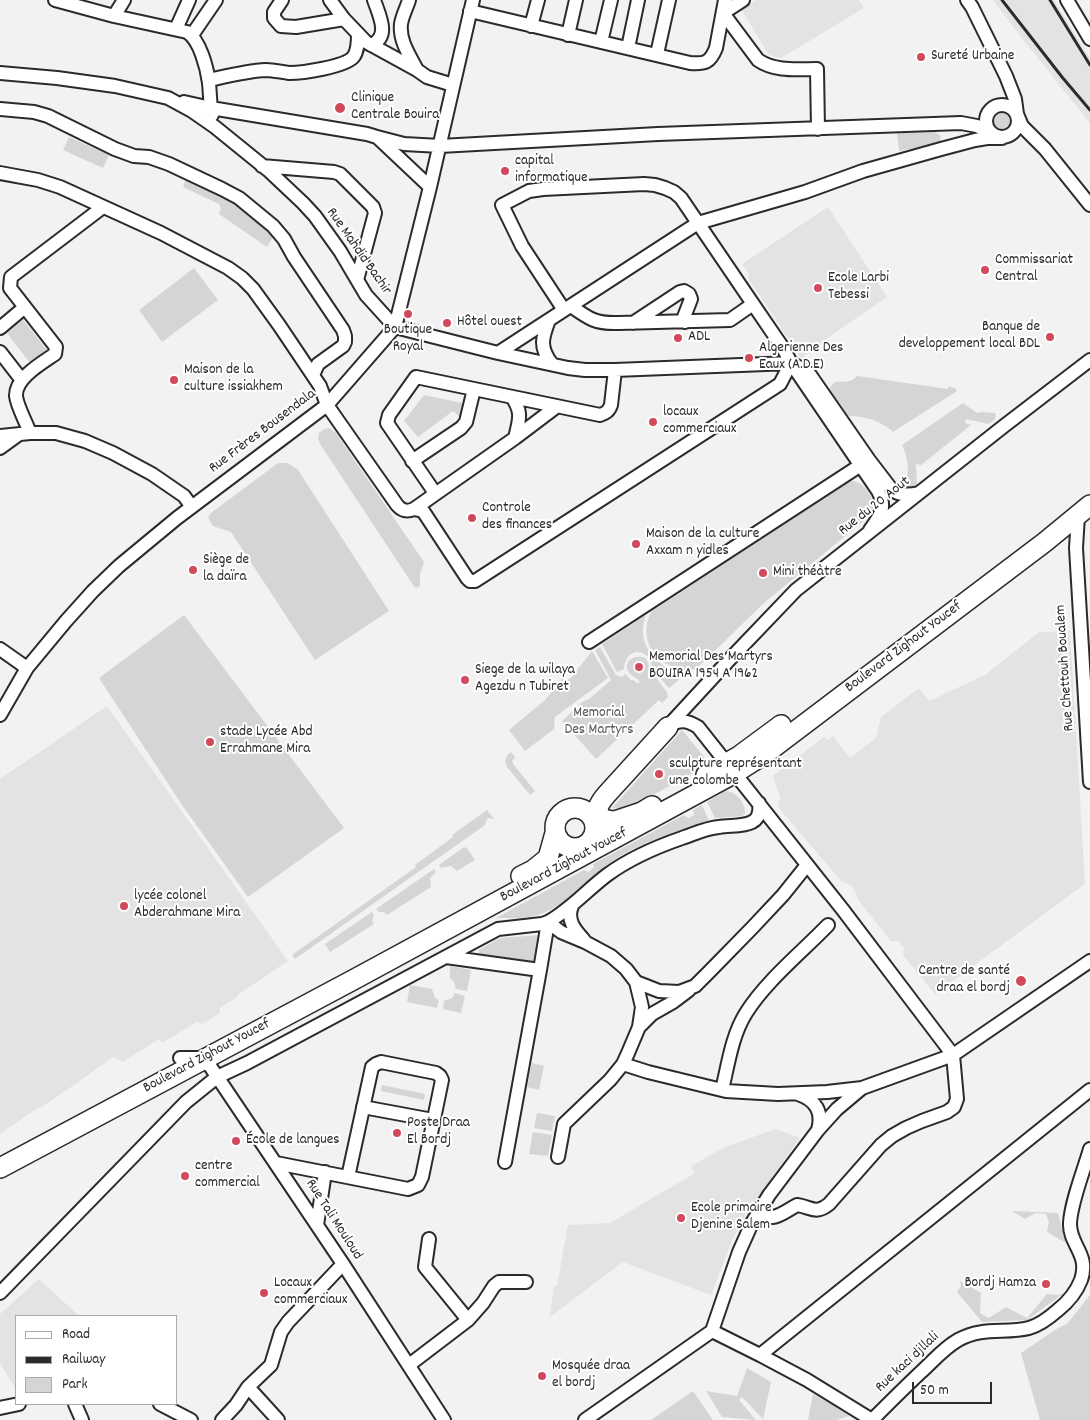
<!DOCTYPE html>
<meta charset="utf-8">
<style>
body{margin:0}
#map{position:relative;width:1090px;height:1420px;overflow:hidden;background:#f2f2f2;font-family:Dekko,sans-serif}
canvas{display:block}
.legend{position:absolute;left:15px;top:1315px;width:162px;height:90px;box-sizing:border-box;background:#fff;border:1px solid #aaa;margin:0;padding:6px 9px;list-style:none;font-size:15px;color:#2b2b2b}
.legend li{display:flex;align-items:center;gap:10px;height:25px}
.legend b{width:25px;border:1px solid #aaa}
.scale{position:absolute;left:912px;top:1382px;width:80px;height:22px;box-sizing:border-box;border:2px solid #2b2b2b;border-top:0;padding-left:6px;font-size:15px;line-height:18px;white-space:nowrap;color:#2b2b2b;-webkit-text-stroke:4px #fff;paint-order:stroke}
</style>
<div id="map">
<canvas width="1090" height="1420"></canvas>
<ul class="legend">
<li><b style="height:6px;background:#fff"></b>Road</li>
<li><b style="height:6px;background:#2b2b2b"></b>Railway</li>
<li><b style="height:14px;background:#d5d5d5"></b>Park</li>
</ul>
<div class="scale">50 m</div>
</div>
<script>
const g = document.querySelector('canvas').getContext('2d');
g.lineJoin = 'round';
function paint(path, color) { g.fillStyle = color; g.fill(path, 'evenodd'); }
function strokePath(path, color, width, dash) { g.strokeStyle = color; g.lineWidth = width; g.lineCap = dash ? 'butt' : 'round'; g.setLineDash(dash || []); g.stroke(path); }
function label(font, color, halo, rows, align = 'center') {
  g.font = font + ' Dekko,sans-serif'; g.lineWidth = 4; g.setLineDash([]); g.textBaseline = 'middle'; g.strokeStyle = halo; g.fillStyle = color; for (const [text, x, y, turn = 0] of rows) {
    g.save(); g.translate(x, y); g.rotate((+turn || 0) * Math.PI / 180); g.textAlign = isNaN(turn) ? turn : align; if (halo) g.strokeText(text, 0, 0); g.fillText(text, 0, 0); g.restore();
  }
}
const built = new Path2D(`
 M756,0h103l5,8 -83,50 -12,-3 -28,-46z
 M993,0h61l36,58v65l-69,-86z
 M828,207l59,90 -64,44 -5,6 -17,11 -53,-80 1,-4 -7,-10z
 M1070,631l15,253 -150,110 -32,-39 1,-7 -6,-7h-7l-33,-41 -2,-7 -5,-8 -10,-4 -63,-74 2,-9 -7,-22 51,-39 4,3 5,-4 17,22 26,-20 5,-21 38,-29 10,13 56,-26 54,-43z
 M107,706l181,255 -49,33 -2,3 -17,11v5l-18,11 -5,-2 -35,21 -3,-4 -36,23 -10,-5 -39,28 -34,23 -1,-1 -39,27v-355z
 M776,1129l24,9 -53,75 -14,25 -22,57 -88,-33 -73,55 4,-31h3l11,-61 42,-2 85,-50 -4,-7 34,-19z
 M39,1279l40,37h-63v71l-1,1 -15,-25v-49z`);
const green = new Path2D(`
 M991 121a11 11 0 1 1 22 0a11 11 0 1 1-22 0Z
 M935,132l6,4 -1,5 -3,3 -38,7 -2,-18z
 M69,137l40,18 -6,13 -40,-18z
 M186,179l41,19 9,6 23,18 14,15 -6,10 -48,-33 2,-6 -2,-4 -36,-17z
 M194,268l24,32 -56,42 -23,-32z
 M23,320l24,30 -17,13 -23,-30z
 M857,376l91,13 1,-3 7,3 1,2 -64,41c-13,-12 -28,-16 -46,-16l-18,-25c5,-15 12,-7 21,-10 3,-1 5,-3 7,-5z
 M424,395l38,8 4,5 -6,9 -7,-6 -35,26 -14,-16z
 M963,403l14,10 4,-1 14,1 1,3 -2,4 -6,4 -22,-5 -1,4 6,2 -50,40 -5,-1 1,21 -9,3 -3,-4c5,-15 3,-25 -3,-39z
 M329,428l7,5 88,129 -4,12v12l-5,2 -95,-144 -2,-5 1,-6 5,-4z
 M278,463h10l10,7 91,141 -74,49 -84,-128 -18,-6 -5,-8 3,-5z
 M854,481c14,5 21,18 19,32l-109,90 -68,66c-33,5 -61,-24 -45,-57l197,-130z
 M184,615l160,213 -96,69 -66,-92 -83,-127z
 M646,615c-12,28 12,57 41,58l-18,15 -17,-19 -1,-10c-12,-13 -26,-7 -27,10l-7,3 -15,-28z
 M600,647l16,28 6,2 3,-3 6,6h2l4,3 3,-1c-3,-5 -9,-5 -12,-11 -5,-11 8,-17 17,-13 6,6 2,11 6,17h3l13,17 1,5 -6,6 -3,-3 -63,59 -34,-38 20,-19 7,-3 22,-19 -16,-30z
 M592,651l16,27 -53,39 -1,12 -29,22 -16,-21 36,-30 17,-21h8z
 M682,730l28,34 -83,45 -15,-1z
 M511,752l4,5 -3,4 1,3 22,27 -5,4 -23,-28c-3,-7 -2,-10 4,-15z
 M725,791c11,0 21,12 20,23l-3,2 -27,2 -8,-16z
 M702,805l7,16 -9,2c-26,10 -54,18 -78,32 -29,16 -52,50 -84,60 -13,4 -28,3 -42,3l88,-48 5,2 5,-5 -1,-3 91,-49 4,3 3,-1 3,-2 -1,-5z
 M487,810l7,9 -6,-1 -2,3 -1,4 -190,134 -3,-4 124,-88 -1,-2 38,-28 -1,-2z
 M464,847l3,1 8,12 -18,11 -6,-5 -10,2 -2,-3z
 M434,869l2,3 -6,6 1,9 -44,28 -3,-3h-5l-3,-3z
 M372,912l2,3 -2,6 2,3 -44,28 -5,-8z
 M540,935l-5,27 -56,-8v-4l21,-12z
 M450,966l21,4 -4,21 -11,-2 -2,-7 -4,-4z
 M410,985l22,4 3,9 4,2 -2,8 -30,-6z
 M455,993l10,3 -4,17 -18,-4 1,-8 8,-3z
 M532,1063l12,3 -5,24 -12,-3z
 M382,1085l43,9 -1,6 -43,-9z
 M537,1113l18,3 -3,15 -18,-3z
 M533,1132l19,3 -4,21 -19,-2z
 M1012,1211l46,2 8,30 -19,-11 2,-10 -3,-8 -11,-1 -10,6z
 M960,1281l21,12 -1,20 9,5 17,-11 21,11 20,-24 11,1 6,-2 -37,27 -45,2 -25,-30 4,-6z
 M1090,1295v125h-50l-19,-67 37,-25 9,-4z
 M747,1368l24,14 -8,37 -21,-22 -3,3 17,20 -34,-3 -16,-26 31,5z
 M693,1391l20,29h-62z
 M813,1394l21,12 15,10 -13,4h-28z`);
const minor = new Path2D(`
 M55,0l59,16 73,16c13,8 20,36 22,51 1,10 1,21 3,32
 M282,0l-8,12v6l7,8 15,1 48,-8
 M330,0l14,19 22,23 51,28 10,7 26,8
 M409,0c-2,7 -7,16 -8,24 -2,17 9,32 16,46
 M743,0l-20,13 35,47c17,12 40,9 59,9l1,60
 M967,0l5,7 34,69 9,23 2,15 5,12 23,23 45,56
 M1067,0l23,39
 M470,11l220,52c15,1 20,0 26,-15l9,-48
 M114,16l10,-16
 M531,26l7,-26
 M176,29l13,-29
 M192,35l24,-35
 M568,35l8,-35
 M601,42l10,-42
 M371,45c20,-8 8,-30 3,-45
 M628,48l10,-48
 M657,54l12,-54
 M0,73l57,5 58,8 53,12 24,13 23,16 53,43 35,33 12,13 25,35 26,44 29,32 103,26 70,15 17,2h30l176,-7 17,9 61,88 23,30c8,6 18,5 27,3
 M209,80c18,-4 37,-9 57,-10 7,0 15,2 23,3 12,0 58,-6 65,-17 4,-6 4,-15 4,-22
 M184,102l27,6 156,26 10,3 53,50
 M986 121a16 16 0 1 1 32 0a16 16 0 1 1-32 0Z
 M0,109l34,3 14,4 67,33 19,7 15,1 20,7 53,25 17,9 34,28 11,13 10,18 49,73 2,6v6l-2,4 -25,18 -5,11
 M377,137l27,7 36,2 218,-12 303,-11 16,3 15,8
 M262,166l72,6 6,2 33,33 2,6 -18,67
 M0,173l38,7 22,7 101,46 67,35 14,10 11,11 26,36 41,61 7,19 70,100c5,6 10,7 17,4l101,-71 41,-31
 M571,306c18,13 25,18 48,17l111,-3 23,-16
 M564,310l-42,-64 -20,-41 27,-14 14,-2 101,-5 11,1 10,3 9,4 7,6 72,106 30,44 8,15 87,128c9,17 2,25 -8,39
 M549,320c-7,18 -10,27 3,44
 M633,323l47,-31 4,-1 5,3 2,5 -7,18 1,5
 M0,328l25,-21
 M0,352l21,27
 M498,353l200,-130 107,-31 58,-21 78,-22 34,-9 12,-2h15
 M512,397c11,16 7,23 3,41
 M30,433c-4,-11 -13,-27 -14,-37 -1,-18 26,-33 39,-42l1,-7 -46,-59 1,-11 92,-70
 M0,436l30,-3h26l29,8 28,12 39,21 32,22 8,11
 M0,448l18,-13
 M412,461l49,-33 5,-6 8,-33
 M435,493l-48,-70 2,-8 27,-38 184,38c6,-2 9,-4 11,-10l4,-35
 M414,509l9,2 44,67 3,3h5l305,-197 11,-21
 M1078,515l-2,33 14,234
 M589,642l278,-181
 M0,649l27,19
 M0,715l27,-47 39,-47 27,-30 26,-25 58,-48 150,-113 68,-78 35,-140 43,-187
 M671,723l59,-64 66,-69 208,-164 86,-66
 M668,727c11,-8 19,-7 30,0l145,183 110,145 137,-94
 M759,803c1,7 1,15 -7,19 -9,5 -23,3 -33,5 -13,1 -25,7 -37,11 -26,9 -52,20 -75,37 -20,15 -36,34 -59,47l13,10 24,10 26,14 15,13 10,13 23,9 20,1 16,-6 14,-14 43,-44 31,-33 24,-30
 M572,906c-6,14 3,24 12,34
 M446,957l94,13 -35,192
 M639,1027l13,-13 21,-12 16,-12
 M180,1058h17l13,8 133,198 101,156
 M623,1064l25,8 78,19 52,3 49,-2 35,-4
 M722,1090c6,-25 10,-55 24,-77 20,-32 56,-61 82,-88
 M798,1094c18,6 25,18 20,36
 M363,1107l70,13
 M558,1157l6,-33 46,-44 13,-16 5,-11 11,-26 3,-20 -6,-25
 M276,1163l132,26 10,-4 4,-8 20,-97 -2,-4 -4,-3 -55,-11 -5,2 -4,3 -24,110
 M758,1214c17,8 24,-1 39,-9 15,2 18,10 32,-1l52,-59 11,-9 14,-8 16,-7 25,-9 7,-5 3,-8 -4,-44 -91,33 -25,21 -19,21 -49,65 -17,28 -13,29 -27,79 48,24 330,-265
 M317,1225l8,-53
 M429,1239l-4,28 43,53
 M0,1293l186,-191 31,-25 30,-14 251,-134 44,-5 6,-2 -8,48
 M760,1355l47,25 65,40
 M409,1365l59,-45 15,-17 11,-17 5,-4h27
 M248,1387l30,33
 M75,1404l7,16
 M160,1404l31,16
 M0,1408l19,-4
 M222,1420l14,-15 12,-18 23,-22 10,-33 7,-10 55,-58
 M585,1420l127,-89
 M872,1420c16,-16 32,-32 49,-48 12,-11 23,-24 37,-32 25,-14 47,-6 71,-12 11,-3 21,-11 29,-18 10,-8 18,-17 23,-30 9,-26 -12,-35 -11,-57 1,-21 14,-53 20,-74`);
const primary = new Path2D(`
 M706,775l33,-19 42,-31
 M555 828a20 20 0 1 1 40 0a20 20 0 1 1-40 0Z
 M614,821l-12,-2c-8,-9 -2,-17 5,-25l61,-67
 M592,840l14,-16 36,-12 10,-6
 M521,876l12,-6 15,-12 7,-25
 M0,1168l353,-188 382,-207 30,-19 280,-212 45,-37`);
const rail = new Path2D(`
 M1002,0l60,77 28,33
 M1050,0l40,65`);
const markers = [
 [921,57,5,"#d1495b"],
 [340,108,6,"#d1495b"],
 [505,171,5,"#d1495b"],
 [985,270,5,"#d1495b"],
 [818,288,5,"#d1495b"],
 [408,314,5,"#d1495b"],
 [447,323,5,"#d1495b"],
 [1050,337,5,"#d1495b"],
 [678,338,5,"#d1495b"],
 [749,358,5,"#d1495b"],
 [174,380,5,"#d1495b"],
 [653,422,5,"#d1495b"],
 [472,518,5,"#d1495b"],
 [636,544,5,"#d1495b"],
 [193,570,5,"#d1495b"],
 [763,573,5,"#d1495b"],
 [639,667,5,"#d1495b"],
 [465,680,5,"#d1495b"],
 [210,742,5,"#d1495b"],
 [659,774,5,"#d1495b"],
 [124,906,5,"#d1495b"],
 [1021,981,6,"#d1495b"],
 [397,1133,5,"#d1495b"],
 [236,1141,5,"#d1495b"],
 [185,1176,5,"#d1495b"],
 [681,1218,5,"#d1495b"],
 [1046,1284,5,"#d1495b"],
 [264,1293,5,"#d1495b"],
 [542,1376,5,"#d1495b"]
];
const poiNames = [
 ["Sureté Urbaine",931,57],
 ["Clinique",351,99],
 ["Centrale Bouira",351,116],
 ["capital",515,162],
 ["informatique",515,179],
 ["Commissariat",995,261],
 ["Central",995,278],
 ["Ecole Larbi",828,279],
 ["Tebessi",828,296],
 ["Hôtel ouest",457,323],
 ["Banque de",1040,328,"right"],
 ["developpement local BDL",1040,345,"right"],
 ["Boutique",408,331,"center"],
 ["Royal",408,348,"center"],
 ["ADL",688,338],
 ["Algerienne Des",759,349],
 ["Eaux (A.D.E)",759,366],
 ["Maison de la",184,371],
 ["culture issiakhem",184,388],
 ["locaux",663,413],
 ["commerciaux",663,430],
 ["Controle",482,509],
 ["des finances",482,526],
 ["Maison de la culture",646,535],
 ["Axxam n yidles",646,552],
 ["Siège de",203,561],
 ["la daïra",203,578],
 ["Mini théàtre",773,573],
 ["Memorial Des Martyrs",649,658],
 ["BOUIRA 1954 A 1962",649,675],
 ["Siege de la wilaya",475,671],
 ["Agezdu n Tubiret",475,688],
 ["stade Lycée Abd",220,733],
 ["Errahmane Mira",220,750],
 ["sculpture représentant",669,765],
 ["une colombe",669,782],
 ["lycée colonel",134,897],
 ["Abderahmane Mira",134,914],
 ["Centre de santé",1010,972,"right"],
 ["draa el bordj",1010,989,"right"],
 ["Poste Draa",407,1124],
 ["El Bordj",407,1141],
 ["École de langues",246,1141],
 ["centre",195,1167],
 ["commercial",195,1184],
 ["Ecole primaire",691,1209],
 ["Djenine Salem",691,1226],
 ["Locaux",274,1284],
 ["commerciaux",274,1301],
 ["Bordj Hamza",1036,1284,"right"],
 ["Mosquée draa",552,1367],
 ["el bordj",552,1384]
];
const streetNames = [
 ["Rue Mahdid Bachir",358,252,55],
 ["Rue Frères Bousendala",263,432,-37],
 ["Rue du 20 Aout",875,507,-38],
 ["Boulevard Zighout Youcef",904,648,-37],
 ["Rue Chettouh Boualem",1066,668,-94],
 ["Boulevard Zighout Youcef",564,866,-28],
 ["Boulevard Zighout Youcef",207,1057,-28],
 ["Rue Tali Mouloud",333,1220,57],
 ["Rue kaci djllali",908,1363,-43]
];
const parkNames = [
 ["Memorial",599,714],
 ["Des Martyrs",599,731]
];
paint(built, '#e3e3e3');
paint(green, '#d5d5d5');
strokePath(minor, '#2b2b2b', 16);
strokePath(primary, '#2b2b2b', 22);
strokePath(minor, '#fff', 12);
strokePath(primary, '#fff', 19);
strokePath(rail, '#2b2b2b', 3);
for (const [x, y, r, color] of markers) { const dot = new Path2D(); dot.arc(x, y, r, 0, 2 * Math.PI); g.fillStyle = color; g.fill(dot); strokePath(dot, '#fff', 2); }
label('15px', '#2b2b2b', '#fff', poiNames, 'left');
label('15px', '#2b2b2b', '#fff', streetNames);
label('15px', '#565656', '#fff', parkNames);
</script>
